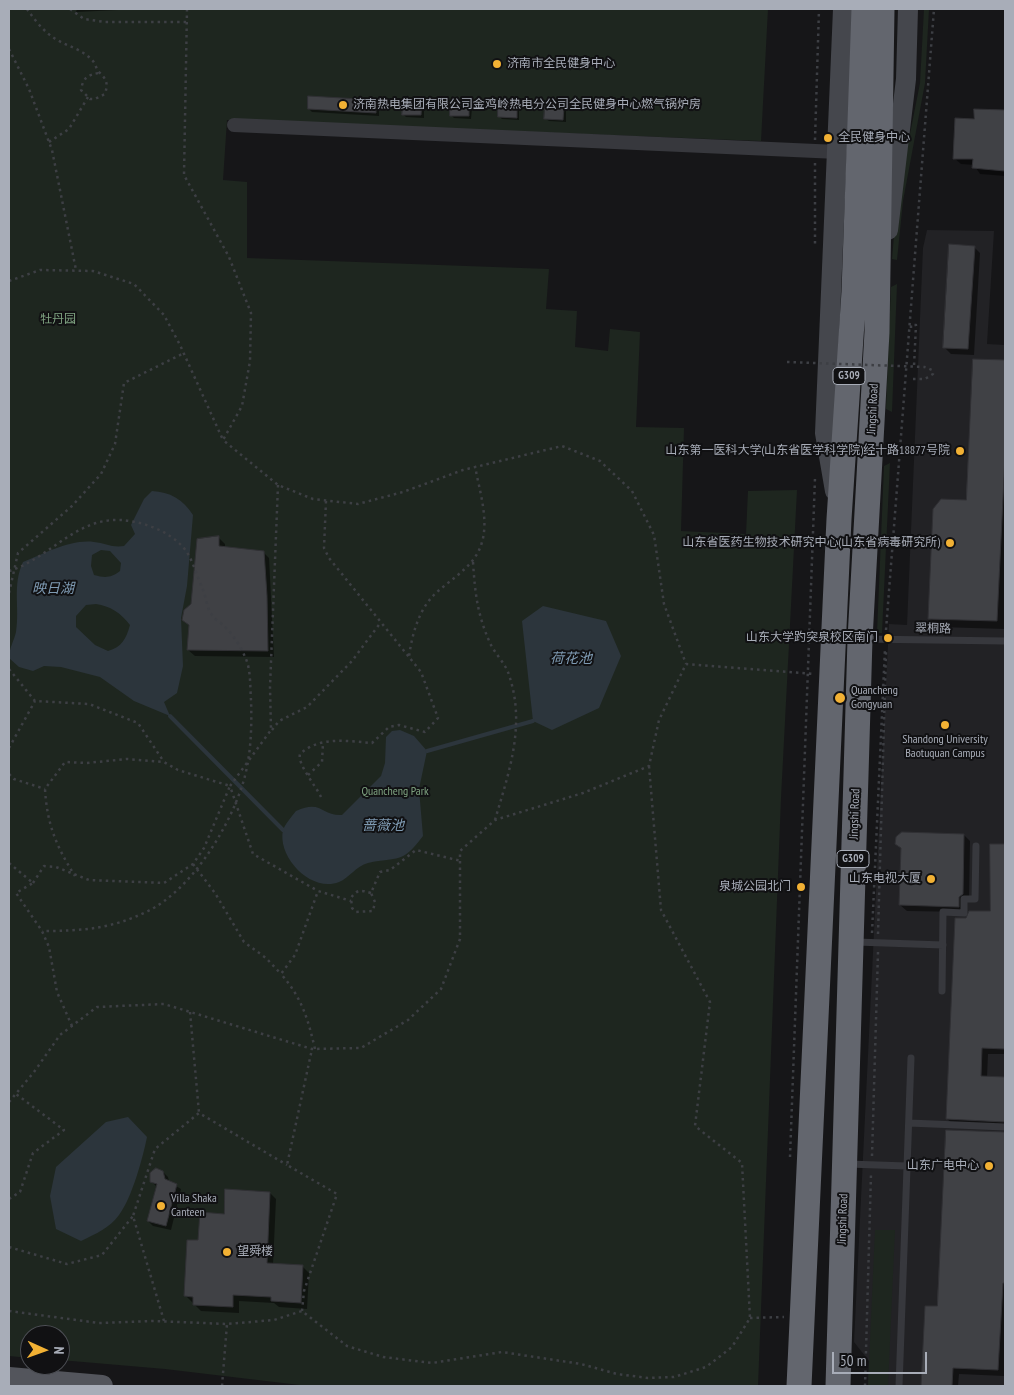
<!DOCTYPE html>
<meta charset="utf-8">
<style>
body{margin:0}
#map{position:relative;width:1014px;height:1395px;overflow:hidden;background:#161618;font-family:"PT Sans Narrow",sans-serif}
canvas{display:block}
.frame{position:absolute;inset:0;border:10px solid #a8adb8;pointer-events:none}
.north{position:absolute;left:20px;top:1325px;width:50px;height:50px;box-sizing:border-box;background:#111113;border:1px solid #4d4f55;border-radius:50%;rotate:92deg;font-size:14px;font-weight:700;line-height:20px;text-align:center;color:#a8adb8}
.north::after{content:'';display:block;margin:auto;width:18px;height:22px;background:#f2b134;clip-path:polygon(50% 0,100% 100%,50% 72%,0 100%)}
.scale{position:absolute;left:832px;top:1352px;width:95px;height:22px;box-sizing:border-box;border:2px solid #a8adb8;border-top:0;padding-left:6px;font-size:15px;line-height:18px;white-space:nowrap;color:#a8adb8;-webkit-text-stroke:4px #111113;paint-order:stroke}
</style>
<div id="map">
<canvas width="1014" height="1395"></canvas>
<div class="frame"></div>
<div class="north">N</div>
<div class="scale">50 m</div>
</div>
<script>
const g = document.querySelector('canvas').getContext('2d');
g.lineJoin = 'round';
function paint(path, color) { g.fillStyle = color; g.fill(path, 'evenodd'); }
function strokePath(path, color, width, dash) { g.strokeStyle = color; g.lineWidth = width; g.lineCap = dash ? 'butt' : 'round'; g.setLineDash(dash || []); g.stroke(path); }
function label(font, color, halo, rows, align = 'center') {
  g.font = font + ' "PT Sans Narrow","Noto Sans SC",sans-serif'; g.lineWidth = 4; g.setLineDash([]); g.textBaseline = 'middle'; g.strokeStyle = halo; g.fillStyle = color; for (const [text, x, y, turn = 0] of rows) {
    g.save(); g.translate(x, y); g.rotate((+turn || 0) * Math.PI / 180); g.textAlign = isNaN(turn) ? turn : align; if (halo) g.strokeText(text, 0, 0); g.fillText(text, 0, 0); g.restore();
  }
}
const built = new Path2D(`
 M927,230l67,1 -7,113 18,1v1041h-137l1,-25 -15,-19 35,-718 18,1 16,-377z`);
const green = new Path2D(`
 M9,9h759l-7,132 -534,-21 -4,60 24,2v76l302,11 -3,40 31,2 -2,36 33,4 2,-22 30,3 -4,95 48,1 -3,103 65,3 2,-43 49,-1 -16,308 -23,588h-450l-143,-17 -105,-9v-25h-30v23l-21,-2z
 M924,9h5l-4,74 -22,118 -6,59 -5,-1 5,-59 23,-117z
 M897,284l-5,128 -6,-3 5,-122z
 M890,463l-8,170h-5l7,-167z
 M875,1230h20l-7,156h-20z`);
const water = new Path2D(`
 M152,491c18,1 31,8 41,24l-6,71 -6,32 2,48 -6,27 -13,9 6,14 -36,-15 -34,-24 -39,-10 -17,-1 -11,5 -14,-4 -10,-9c0,-10 5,-17 7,-26 4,-24 -4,-47 7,-70 21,-8 47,-23 71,-20 11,1 18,6 30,4l11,-12 -4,-9 13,-26zM101,550l9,1 11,12 -1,8c-9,7 -15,7 -26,4l-3,-9 1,-11zM96,604c14,2 25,9 34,21 -4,14 -8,22 -22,26l-13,-6 -19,-18v-11l10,-11z
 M543,606l63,15 15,35 -22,52 -47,22 -19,-9 -11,-100z
 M400,730l14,6 13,15 -8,38 4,47c-22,29 -24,20 -55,27 -12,3 -19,15 -29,19 -28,11 -62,-25 -56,-52 2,-6 9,-14 13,-19 26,-12 25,5 46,4l39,-39 4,-13 1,-26 6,-6z
 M128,1117l19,20c-4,20 -15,61 -28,78 -9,13 -24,19 -38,26l-25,-12 -6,-33 6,-29 50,-45z`);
const shadow = new Path2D(`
 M77,9h62l-63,3z
 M376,101l3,3v12l-67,-4 -3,-3z
 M421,104l3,3v11l-18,-1 -3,-3z
 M469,105l3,3 -1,11 -17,-1 -3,-3z
 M517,106l2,3v11l-17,-1 -3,-3z
 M564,108l2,3v11l-17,-1 -3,-2z
 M976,110h29v66l-25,-2 -6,-9 -13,-1 -7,-6 21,-38z
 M974,247l6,6 -6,102 -23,-1 -7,-7z
 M974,360l31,2v267l-67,-2 -8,-8 38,-118z
 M218,537l7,7v4l38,4 6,6 5,99 -79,-1 -7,-6 3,-23 -7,-7 8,-16z
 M964,835l6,6 -1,59 -4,3v9l-58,-1 -7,-6 2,-56 -5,-5z
 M992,845h13v209h-17l-1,24h18v49l-51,-2 -7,-6 20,-200 24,-7z
 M947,1131l58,3 -1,242 -45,-2 -1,12h-36l4,-79 13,1z
 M163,1172l5,5 1,5 12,7 -10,41 -18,-4 -5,-5 8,-35 -4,-4z
 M270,1193l6,6 -3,66 29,1 7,7 -2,36 -28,-2 -5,-4 -35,-2v12l-38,-2 -15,-15 13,-54 26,-27z`);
const stream = new Path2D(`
 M170,716l113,114
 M427,751l106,-30`);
const building = new Path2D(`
 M308,96l68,4v13l-68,-4z
 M403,102h19l-1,13h-19z
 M450,103h19v13h-19z
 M498,104l19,1v13l-19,-1z
 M545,106l19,1 -1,13 -19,-1z
 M974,109l31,1v61l-33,-3 1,-9h-20l2,-41 19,1z
 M949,244l26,2 -7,103 -25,-1z
 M973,359l32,1v96l-8,165 -69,-2 5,-110 8,-10 25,1z
 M219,536v10l45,5 3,45 1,55 -81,-1 2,-25 -7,-5 2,-10 7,-6 6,-65z
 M902,832l62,2 -1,60 -4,3v10l-60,-2 2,-57 -6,-4 1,-7z
 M990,844h15v205l-23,-1 -1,28 24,1v45l-59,-3 9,-201h11l3,-7h21z
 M946,1130l59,2v151h-2l-5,87 -45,-2 -1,18h-31l4,-80h12z
 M156,1168l7,3 2,8 12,5 -11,42 -19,-5 10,-37 -7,-2v-9z
 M225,1189l45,3 -3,71 36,2 -2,38 -30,-2v-4l-38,-2v12l-40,-2v-8l-9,-1 3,-56h11l2,-28 24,2z`);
const path = new Path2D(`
 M27,9c7,10 16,22 27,29 12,8 28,11 38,22 4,4 4,10 8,13 7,7 8,11 5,21l-10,5h-5l-9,-9c2,-12 6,-15 18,-17
 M70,9l14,10 21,3h82
 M187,9l-3,166 45,82 22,56 -1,48 -8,45 -19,34 55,45 35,14 45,5 45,-12 60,-22 99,-24 38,15 32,30 22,44 10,69 22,60
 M9,49l20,40 23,61 24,120
 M815,140l4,-131
 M49,142l20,-13 19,-32
 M815,163v82
 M9,281l31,-11 53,1 41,13 30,31 16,30 43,95
 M911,328v-3h5l-2,41
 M913,379h12l8,-5 -1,-4 -7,-3
 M278,485l-8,202 1,43 -41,56 23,68 65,37
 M326,501l-2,47 5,10 80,99
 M473,562c2,30 4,52 17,81 5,11 16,21 19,32 17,50 0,97 -14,145
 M9,593l9,-40 54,-47 29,-32 14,-30 9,-61 60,-30
 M886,630l48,-621
 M9,669l26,32 54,3 49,19 26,39
 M272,730l7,-9 28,-14 45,-46 29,-39
 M9,748l26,-47
 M9,774l5,5 31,10
 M308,775l14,-13 1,-19
 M321,797c-5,-11 -24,-33 -21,-43 19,-18 48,-13 72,-11l17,-16 10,-2 26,7 13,-14 -17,-46 -12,-15c3,-23 10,-49 28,-65 17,-15 39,-27 45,-50 7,-23 -3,-53 -7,-76
 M9,863l24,20 -17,10 26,38 7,16 8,45 15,34
 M193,864l22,29 29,49 22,16 15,16
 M33,883l11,-17 12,1 33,13 75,3 29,-19 11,-16 26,-62 -52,-16 -14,-8 -37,-3 -41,4 -21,-1 -20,27c2,35 11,57 30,87
 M371,893c-10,-3 -14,-4 -20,5l1,10 4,4 17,-1 2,-9 -4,-9 9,-21 10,-2 26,-20 45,11
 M872,933l13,-285
 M878,934l8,-282
 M190,1012l9,101
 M315,1049c-7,-30 -13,-51 -34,-75l14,-19 23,-64 33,10
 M9,1102l25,-30 26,-37 37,-28 67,-3 148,45 49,-1 47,-28 33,-31 19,-50v-88l35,-31 88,-27 66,-27 10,-46 27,-56 129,10
 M872,1156l6,-204
 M790,1157l25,-679
 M9,1199l11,-7 13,-39 31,-23 -48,-36
 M9,1247l58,17 35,-9 31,-39
 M9,1311l90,12 55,-2 73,3 47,-4 28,-9 45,35 36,11 49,6 70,-11 79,12 36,10 31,4 26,-1 32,-10 26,-20 18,-29 -8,-155 -47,-37 15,-124 -49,-92 -12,-144
 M302,1311l2,-20 33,-97 -50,-29 25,-116
 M750,1318l34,-1
 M164,1321l-31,-105 22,-67 44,-36 88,52
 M222,1386l5,-62
 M865,1386l6,-212`);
const lane = new Path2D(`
 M863,639l142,2
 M856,942l87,3
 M942,991l1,-79 21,1v-14h11l1,-53
 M909,1123l96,4
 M848,1164l59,2
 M899,1386l12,-328`);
const street = new Path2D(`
 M234,125l604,27`);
const secondary = new Path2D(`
 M888,230l18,-151 2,-70
 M835,491l-10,-58 18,-424`);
const primary = new Path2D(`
 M9,1378l93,8`);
const highway = new Path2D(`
 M799,1386l40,-867 15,-227 10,-283
 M838,1386l22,-747 17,-307 5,-323`);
const pathBridge = new Path2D(`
 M787,362l138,5
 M9,571c40,-12 66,-53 111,-51 21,1 47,10 62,26 10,10 15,31 21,44 3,7 4,19 9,25 2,4 8,7 11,10 10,9 18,22 23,34 5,12 4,29 5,41 1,27 0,57 -8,83 -14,45 -51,106 -95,128 -36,18 -67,20 -106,20`);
const markers = [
 [497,64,5,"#f2b134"],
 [343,105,5,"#f2b134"],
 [828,138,5,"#f2b134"],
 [960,451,5,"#f2b134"],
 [950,543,5,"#f2b134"],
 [888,638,5,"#f2b134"],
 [840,698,6,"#f2b134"],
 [945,725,5,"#f2b134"],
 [931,879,5,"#f2b134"],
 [801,887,5,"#f2b134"],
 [989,1166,5,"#f2b134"],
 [161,1206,5,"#f2b134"],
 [227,1252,5,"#f2b134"]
];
const shields = [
 [849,376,32],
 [853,859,32]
];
const shieldNames = [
 ["G309",849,376],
 ["G309",853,859]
];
const poiNames = [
 ["济南市全民健身中心",507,64],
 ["济南热电集团有限公司金鸡岭热电分公司全民健身中心燃气锅炉房",353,105],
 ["全民健身中心",838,138],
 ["山东第一医科大学(山东省医学科学院)经十路18877号院",950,451,"right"],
 ["山东省医药生物技术研究中心(山东省病毒研究所)",940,543,"right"],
 ["山东大学趵突泉校区南门",878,638,"right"],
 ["Quancheng",851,691],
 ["Gongyuan",851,705],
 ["Shandong University",945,740,"center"],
 ["Baotuquan Campus",945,754,"center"],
 ["山东电视大厦",921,879,"right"],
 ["泉城公园北门",791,887,"right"],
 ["山东广电中心",979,1166,"right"],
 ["Villa Shaka",171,1199],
 ["Canteen",171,1213],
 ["望舜楼",237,1252]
];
const parkNames = [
 ["牡丹园",58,320],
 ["Quancheng Park",395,792]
];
const streetNames = [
 ["Jingshi Road",873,409,-87],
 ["翠桐路",933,629,1],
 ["Jingshi Road",855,814,-88],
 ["Jingshi Road",843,1219,-88]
];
const waterNames = [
 ["映日湖",53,589],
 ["荷花池",571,659],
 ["蔷薇池",383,826]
];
paint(built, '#222225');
paint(green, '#1e261f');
paint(water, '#2c353c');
paint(shadow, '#0007');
strokePath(stream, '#2c353c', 4);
paint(building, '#404145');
strokePath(building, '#303034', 1);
strokePath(path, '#3d3f44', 2.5, [2.5, 4]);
strokePath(lane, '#37383d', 7);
strokePath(street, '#37383d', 14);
strokePath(secondary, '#45474d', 20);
strokePath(primary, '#53555c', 22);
strokePath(highway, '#63666e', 25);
strokePath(pathBridge, '#3d3f44', 2.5, [2.5, 4]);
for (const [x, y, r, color] of markers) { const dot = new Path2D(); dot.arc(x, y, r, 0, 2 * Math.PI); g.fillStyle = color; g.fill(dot); strokePath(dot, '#111113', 2); }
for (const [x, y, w] of shields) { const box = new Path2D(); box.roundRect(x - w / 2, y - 8.5, w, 17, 4); g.fillStyle = '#111113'; g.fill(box); strokePath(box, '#a8adb8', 1); }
label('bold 11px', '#a8adb8', null, shieldNames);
label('12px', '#a8adb8', '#111113', poiNames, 'left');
label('12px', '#7fa381', '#111113', parkNames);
label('12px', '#a8adb8', '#111113', streetNames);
label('italic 14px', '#7f9bb3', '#111113', waterNames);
</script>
